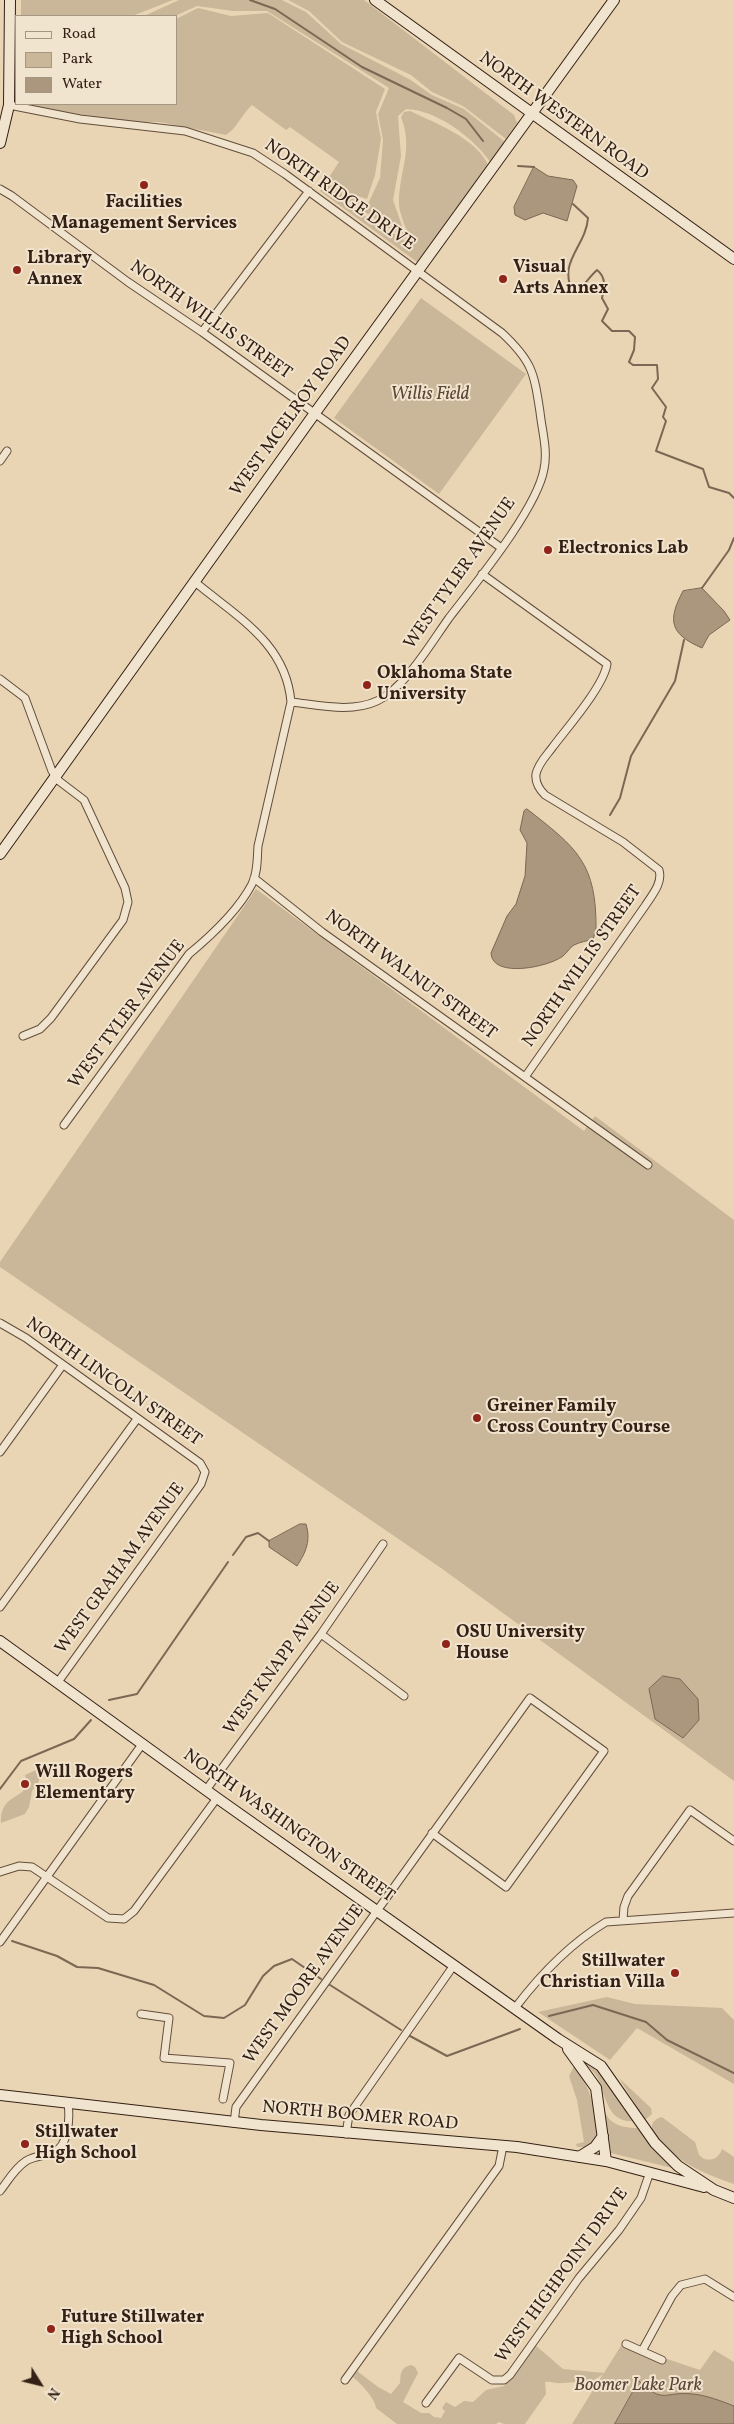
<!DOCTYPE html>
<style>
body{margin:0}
#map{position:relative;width:734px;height:2424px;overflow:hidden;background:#e9d5b3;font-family:Vollkorn,serif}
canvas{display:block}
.legend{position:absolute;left:15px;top:15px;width:162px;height:90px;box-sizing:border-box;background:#f1e4ce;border:1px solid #a59684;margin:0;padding:6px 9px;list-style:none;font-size:15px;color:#342015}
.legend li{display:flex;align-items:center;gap:10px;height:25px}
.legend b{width:25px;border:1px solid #a59684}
.north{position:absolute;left:15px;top:2359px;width:50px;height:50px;-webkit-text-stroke:4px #f1e4ce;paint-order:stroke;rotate:126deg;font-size:14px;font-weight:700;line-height:20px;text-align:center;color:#342015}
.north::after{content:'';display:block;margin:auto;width:18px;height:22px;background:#342015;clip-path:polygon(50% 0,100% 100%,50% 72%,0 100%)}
</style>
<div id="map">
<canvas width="734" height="2424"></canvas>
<ul class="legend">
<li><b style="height:6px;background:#f1e4ce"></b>Road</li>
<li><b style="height:14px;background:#cab698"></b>Park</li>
<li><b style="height:14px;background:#ab977d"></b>Water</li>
</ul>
<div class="north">N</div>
</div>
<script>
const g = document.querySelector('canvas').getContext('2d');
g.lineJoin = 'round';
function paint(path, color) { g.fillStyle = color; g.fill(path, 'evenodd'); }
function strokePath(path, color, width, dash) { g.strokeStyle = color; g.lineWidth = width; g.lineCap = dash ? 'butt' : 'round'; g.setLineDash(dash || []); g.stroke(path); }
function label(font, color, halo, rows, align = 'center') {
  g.font = font + ' Vollkorn,serif'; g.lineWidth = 4; g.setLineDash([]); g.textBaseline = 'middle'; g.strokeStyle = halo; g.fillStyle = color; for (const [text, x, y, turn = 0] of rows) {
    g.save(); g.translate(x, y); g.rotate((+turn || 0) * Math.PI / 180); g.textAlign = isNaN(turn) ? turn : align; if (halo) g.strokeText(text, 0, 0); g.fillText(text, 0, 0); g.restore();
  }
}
const green = new Path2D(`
 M21,0h152l-41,16h-111z
 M179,0h103l24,12 35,32 68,35 23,16 32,14 41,33 -14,21c-17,-25 -54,-53 -85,-54l-8,7 3,40 -8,44 14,40 -62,-41 -1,-7 24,12 12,-26 3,-38 -5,-26 11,-26 -122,-77h-34l-36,-5 -22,10h-31z
 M288,0h76l150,115 3,8 -11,16 -43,-33 -31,-14 -21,-17 -69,-33 -33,-31z
 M198,8l33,8 37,-3 117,76 -9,23 5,27 -6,36 -8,24 -25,-8v11l69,42c-2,-12 -12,-28 -12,-41 0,-33 15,-53 2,-86l3,-5 6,-1c25,12 67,28 78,54l-71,97 -97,-71 19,-29 -49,-35 -4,3 -34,-25c-10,9 -15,23 -26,30l-67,-13h-32l-106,-17 155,-1v-85z
 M421,298l105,76 -87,120 -105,-76z
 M256,889l328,242 11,-15 139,104v561l-293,-213 -441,-301v-5z
 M36,1770l4,3 -1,8 -7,10 -3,16 -4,7 -24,9c-1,-34 32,-21 24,-48z
 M607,1997l28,7 87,4 12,12v64l-97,-56 -27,32 -72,-48z
 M580,2056l24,19 31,46c-28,3 -29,-26 -38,-44 -4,-8 -15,-13 -17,-21z
 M574,2066c16,20 23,45 24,70l-9,11h-12l-1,-3 8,-2 -7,-42 -8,-24z
 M619,2078l32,30 1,6 -7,6z
 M603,2112h2c6,14 20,16 34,16l14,20 19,17v3l-61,-15z
 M662,2117l33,25 4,13 5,4c9,2 15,-1 18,-10l12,8v27c-31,-11 -52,-19 -75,-44 -3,-4 -7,-7 -7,-13 0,-6 5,-9 10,-10z
 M534,2344l29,25 41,4 18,-29 78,26 14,-20 20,12v62h-162l31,-50 -15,10c-12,-3 -15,-1 -26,-1 -6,1 -10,-2 -17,-1l1,12 -21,30h-21l-5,-2 -3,2h-99l-21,-16c-1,-10 -15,-24 -23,-31l4,-6 21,16 13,7 9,-11c1,-10 0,-15 11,-18l4,2 3,6 -15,29 18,11h8l5,4 7,1 4,-7 -3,-3 4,-6 9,5 9,-6 9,1 13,-12 18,-4z`);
const water = new Path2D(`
 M534,167l14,9 25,4 4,6 -10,35 -24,-8 -18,7 -10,-5 -1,-8z
 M702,588l22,23 6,9 -21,15 -7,13c-32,-14 -35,-27 -19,-57z
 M527,809c50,39 70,54 69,122l-3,8c-6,2 -13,3 -19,6 -4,2 -7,8 -11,11 -14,11 -71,23 -72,-3l16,-37 9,-12 9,-28 2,-33 -7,-13 4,-19z
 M300,1524h6c5,17 0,28 -9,42l-28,-19v-6z
 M663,1676l17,3 18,20 1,21 -16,18 -28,-19 -6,-30z
 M639,2381c25,24 25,10 53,13 14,1 29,7 42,12v18h-119z`);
const stream = new Path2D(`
 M250,0l25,9 87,58 85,41 19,11 17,22
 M518,166l16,1
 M573,204l15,14c-2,29 -32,44 -14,76 10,-7 14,-16 23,-24 9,7 8,17 5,28l6,11 -6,12 10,10h17l6,6 -1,13 -5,12 4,3h24l1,14 -6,9 14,19 -3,10 3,4 -10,30 47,18 6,18 20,6 5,5
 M702,588l27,-38 5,-12
 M610,815l10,-17 11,-42 44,-75 9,-41
 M233,1555l13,-18 12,-4 11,8
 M109,1700l28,-6 91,-132
 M0,1789l21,-28 53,-22 17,-19
 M12,1941l45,15 20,11 21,1 56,17 50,31 20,2 21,-13 18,-29 11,-10 18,-7 29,20
 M330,1985l71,45
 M549,2016l44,-11 53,17 21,18 67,33
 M410,2036l37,20 73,-27`);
const street = new Path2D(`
 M9,105l71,14 105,12 68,22 32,21 217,159c30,28 32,39 38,79 2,19 8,38 4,57 -7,40 -69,115 -95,149 -18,25 -44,70 -72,83 -26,12 -58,4 -86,1
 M0,189l12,7 116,86 74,50 298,215
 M202,332l107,-141
 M0,461l7,-10
 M482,574l125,90c-3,22 -41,65 -55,84 -6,8 -14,16 -16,26 -1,8 3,15 9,21l78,47 36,28c4,13 -7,25 -14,36l-120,171
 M0,679l25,19 27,73 7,10 25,19 41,88 3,14 -5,18 -72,98 -11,11 -17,7
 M254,878l68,54 326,233
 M64,1125l125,-171c23,-19 49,-43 63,-70 6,-12 5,-25 6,-38l33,-144c-5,-59 -54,-85 -96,-120
 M0,1323l26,15 174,125 5,9 -4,12 -143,198
 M0,1452l62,-86
 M0,1607l137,-188
 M321,1634l83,62
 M206,1790l115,-156 62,-90
 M0,1872l19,-6 13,1 76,51 16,1 10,-8 83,-113
 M623,1920l1,-13 4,-11 62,-86 44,31
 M0,1942l143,-199
 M515,2008c25,-33 56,-65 91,-86l128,-9
 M141,2014l28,4 -5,40 66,5 -7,36
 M234,2123l2,-16 294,-409 74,53 -98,136 -74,-54
 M346,2134l3,-19 105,-150
 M0,2191c8,-10 14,-22 26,-30 8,-5 17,-5 26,-8 17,-6 18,-35 16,-50
 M626,2344l36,16
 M642,2351l30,-55 9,-11 24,-6 29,18
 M345,2380l154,-214 4,-20
 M426,2403l33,-45 33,22h12l6,-5 69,-97 40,-48 22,-32 9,-26`);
const secondary = new Path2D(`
 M375,0l359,259
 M0,143l9,-38 1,-105
 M0,854l320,-448 294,-406
 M0,1641l217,157 341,241 43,27 54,77 23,23 36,24 20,8
 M568,2049l28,39 10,73
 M0,2095l261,30 256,22 89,14 98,26
 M579,2157l16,-10 8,-11`);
const markers = [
 [144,185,5,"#8f2418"],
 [17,270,5,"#8f2418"],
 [503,279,5,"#8f2418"],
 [548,550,5,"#8f2418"],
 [367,685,5,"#8f2418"],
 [477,1418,5,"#8f2418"],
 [446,1644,5,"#8f2418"],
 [25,1784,5,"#8f2418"],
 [675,1973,5,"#8f2418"],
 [25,2144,5,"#8f2418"],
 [51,2329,5,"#8f2418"]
];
const streetNames = [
 ["NORTH WESTERN ROAD",563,117,36],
 ["NORTH RIDGE DRIVE",339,196,35],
 ["NORTH WILLIS STREET",210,321,35],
 ["WEST MCELROY ROAD",292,417,-54],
 ["WEST TYLER AVENUE",461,574,-55],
 ["NORTH WILLIS STREET",583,967,-55],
 ["NORTH WALNUT STREET",410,976,36],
 ["WEST TYLER AVENUE",128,1015,-53],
 ["NORTH LINCOLN STREET",113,1383,35],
 ["WEST GRAHAM AVENUE",121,1569,-54],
 ["WEST KNAPP AVENUE",283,1659,-54],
 ["NORTH WASHINGTON STREET",288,1827,35],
 ["WEST MOORE AVENUE",305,1985,-54],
 ["NORTH BOOMER ROAD",360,2117,5],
 ["WEST HIGHPOINT DRIVE",563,2276,-54]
];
const poiNames = [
 ["Facilities",144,204,"center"],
 ["Management Services",144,225,"center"],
 ["Library",27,260],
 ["Annex",27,281],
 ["Visual",513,269],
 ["Arts Annex",513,290],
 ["Electronics Lab",558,550],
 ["Oklahoma State",377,675],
 ["University",377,696],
 ["Greiner Family",487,1408],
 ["Cross Country Course",487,1429],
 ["OSU University",456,1634],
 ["House",456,1655],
 ["Will Rogers",35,1774],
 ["Elementary",35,1795],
 ["Stillwater",665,1963,"right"],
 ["Christian Villa",665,1984,"right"],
 ["Stillwater",35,2134],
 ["High School",35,2155],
 ["Future Stillwater",61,2319],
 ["High School",61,2340]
];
const parkNames = [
 ["Willis Field",430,396],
 ["Boomer Lake Park",638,2387]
];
paint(green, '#cab698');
paint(water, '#ab977d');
strokePath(water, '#7b6753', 1);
strokePath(stream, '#7b6753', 2);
strokePath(street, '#614d3c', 9);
strokePath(secondary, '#342015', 12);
strokePath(street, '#f1e4ce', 7);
strokePath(secondary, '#f1e4ce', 10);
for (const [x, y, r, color] of markers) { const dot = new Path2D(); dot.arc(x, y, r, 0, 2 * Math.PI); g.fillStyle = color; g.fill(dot); strokePath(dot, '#f1e4ce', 2); }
label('18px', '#342015', '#f1e4ce', streetNames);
label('bold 18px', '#342015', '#f1e4ce', poiNames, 'left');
label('italic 18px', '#5a4636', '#f1e4ce', parkNames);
</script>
